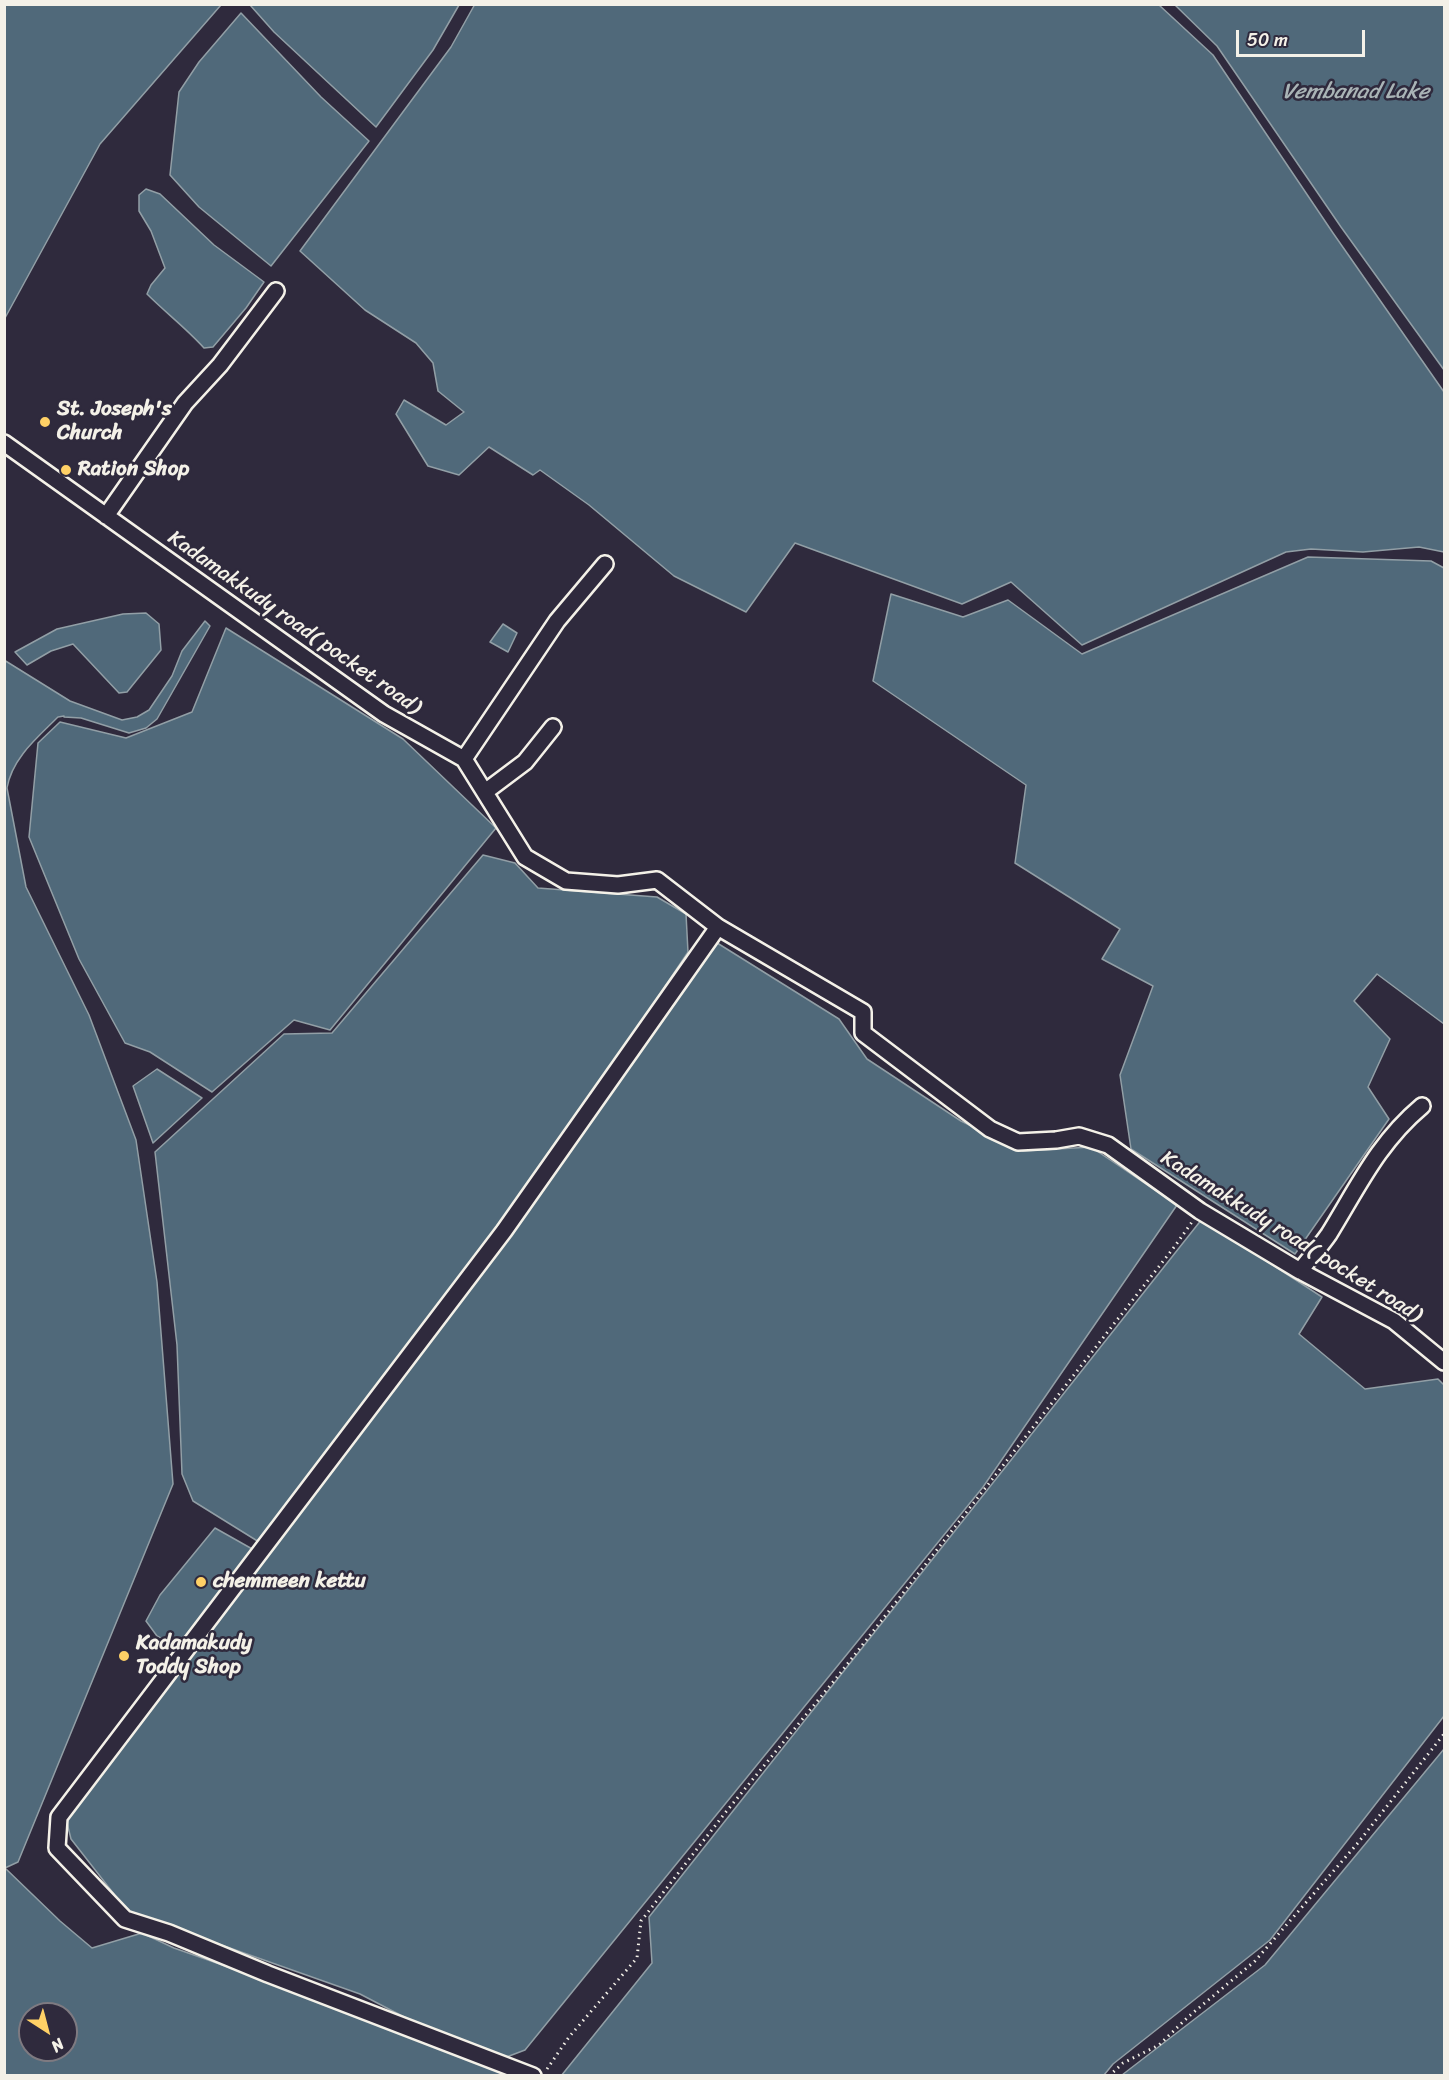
<!DOCTYPE html>
<style>
body{margin:0}
#map{position:relative;width:1449px;height:2080px;overflow:hidden;background:#2f2a3d;font-family:Sriracha,sans-serif}
canvas{display:block}
.frame{position:absolute;inset:0;border:6px solid #f4f1e8;pointer-events:none}
.north{position:absolute;left:18px;top:2002px;width:60px;height:60px;box-sizing:border-box;background:#2f2a3d;border:2px solid #7e7a81;border-radius:50%;rotate:144deg;font-size:16px;font-weight:700;line-height:24px;text-align:center;color:#f4f1e8}
.north::after{content:'';display:block;margin:auto;width:21px;height:27px;background:#ffd166;clip-path:polygon(50% 0,100% 100%,50% 72%,0 100%)}
.scale{position:absolute;left:1236px;top:30px;width:129px;height:27px;box-sizing:border-box;border:3px solid #f4f1e8;border-top:0;padding-left:8px;font-size:18px;line-height:21px;white-space:nowrap;color:#f4f1e8;-webkit-text-stroke:4px #2f2a3d;paint-order:stroke}
</style>
<div id="map">
<canvas width="1449" height="2080"></canvas>
<div class="frame"></div>
<div class="north">N</div>
<div class="scale">50 m</div>
</div>
<script>
const g = document.querySelector('canvas').getContext('2d');
g.lineJoin = 'round';
function paint(path, color) { g.fillStyle = color; g.fill(path, 'evenodd'); }
function strokePath(path, color, width, dash) { g.strokeStyle = color; g.lineWidth = width; g.lineCap = dash ? 'butt' : 'round'; g.setLineDash(dash || []); g.stroke(path); }
function label(font, color, halo, rows, align = 'center') {
  g.font = font + ' Sriracha,sans-serif'; g.lineWidth = 5; g.setLineDash([]); g.textBaseline = 'middle'; g.strokeStyle = halo; g.fillStyle = color; for (const [text, x, y, turn = 0] of rows) {
    g.save(); g.translate(x, y); g.rotate((+turn || 0) * Math.PI / 180); g.textAlign = isNaN(turn) ? turn : align; if (halo) g.strokeText(text, 0, 0); g.fillText(text, 0, 0); g.restore();
  }
}
const water = new Path2D(`
 M5,4l216,1 -121,139 -95,174z
 M475,4l684,1 54,50 120,178 111,159v160l-25,-5 -56,5 -52,-3 -25,3 -204,93 -71,-63 -49,22 -167,-61 -49,69 -72,-36 -85,-71 -49,-35 -7,5 -44,-28 -30,28 -31,-9 -32,-52 8,-14 42,25 18,-13 -26,-21 -5,-28 -17,-20 -51,-33 -65,-59 151,-204z
 M250,5h209l-26,45 -57,77 -102,-95z
 M1175,5h269v365l-103,-143 -124,-181z
 M241,13l80,84 48,44 -98,125 -72,-59 -29,-32 9,-83 20,-30z
 M146,189l14,5 54,51 50,37 -18,26 -33,39 -9,1c-17,-19 -38,-35 -57,-54l4,-9 14,-17 -14,-37 -12,-20v-16z
 M1308,557l123,4 13,7v456l-67,-50 -23,27 36,38 -22,48 21,32 -94,135 -164,-105 -11,-74 33,-89 -51,-27 18,-30 -105,-66 11,-78 -153,-104 18,-87 72,23 45,-17 74,54z
 M146,613l13,11 2,26 -34,42 -8,1 -46,-49 -22,7 -24,14 -12,-13 42,-23 66,-15z
 M205,621l5,5 -53,93 -11,9 -17,5 -48,-15 -17,-1v-1l-6,1c-20,20 -46,41 -51,71l19,99 63,128 47,125 21,142 16,202 -155,378 -13,6 55,53 32,27 50,-15 32,15 88,31 252,96h-509l-1,-1415 66,41 52,19 15,-3 12,-7 23,-34 10,-25zM30,2014h36v36h-36z
 M503,624l14,9 -9,19 -18,-10z
 M226,628l177,111 93,89 -166,202 -36,-10 -82,72 -62,-40 -25,-9 -46,-84 -50,-122 9,-94 22,-21 66,16 66,-26z
 M483,855l32,8 23,25 119,9 29,17 2,38 -162,243 -267,347 -66,-41 -11,-27 -5,-129 -22,-193 129,-118 48,-1z
 M714,941l125,78 28,40 94,62 62,30 68,-4 86,58 -194,282 -458,563 -21,8 -73,-27 -71,-37 -232,-82 -57,-73 -5,-20z
 M157,1069l45,29 -49,45 -20,-57z
 M1202,1219l120,78 -23,37 66,55 73,-10 6,6v331l-174,224 -157,124 -9,11 -543,1 91,-113 -3,-46z
 M215,1528l39,22 -73,99 -24,-13 -11,-15 14,-26z
 M1444,1749v326h-322l143,-110z`);
const path = new Path2D(`
 M547,2069l22,-32 68,-79 4,-37 84,-108 113,-137 337,-430 17,-24
 M1109,2076l14,-13 36,-18 29,-28 67,-56 102,-117 87,-110`);
const minor = new Path2D(`
 M4,443l380,271 80,45 61,98 41,24 52,4 39,-5 61,47 145,85v21l127,96 28,13 38,-2 23,-4 29,9 92,66 100,60 94,50 50,41
 M106,516l79,-113 35,-38 56,-74
 M464,759l93,-138 48,-57
 M485,792l40,-30 28,-35
 M1300,1271c9,-12 20,-24 29,-37 29,-47 49,-91 93,-128
 M533,2076l-265,-102 -99,-41 -44,-14 -68,-71 2,-31 445,-586 214,-304`);
const markers = [
 [45,422,6,"#ffd166"],
 [66,470,6,"#ffd166"],
 [201,1582,6,"#ffd166"],
 [124,1656,6,"#ffd166"]
];
const poiNames = [
 ["St. Joseph's",57,410],
 ["Church",57,434],
 ["Ration Shop",78,470],
 ["chemmeen kettu",213,1582],
 ["Kadamakudy",136,1644],
 ["Toddy Shop",136,1668]
];
const streetNames = [
 ["Kadamakkudy road( pocket road)",294,623,35],
 ["Kadamakkudy road( pocket road)",1291,1237,32]
];
const waterNames = [
 ["Vembanad Lake",1356,92]
];
paint(water, '#50697a');
strokePath(water, '#929fa6', 1.5);
strokePath(minor, '#f4f1e8', 20);
strokePath(path, '#f4f1e8', 3, [1.5, 4.5]);
strokePath(minor, '#2f2a3d', 15);
for (const [x, y, r, color] of markers) { const dot = new Path2D(); dot.arc(x, y, r, 0, 2 * Math.PI); g.fillStyle = color; g.fill(dot); strokePath(dot, '#2f2a3d', 2); }
label('bold 21px', '#f4f1e8', '#2f2a3d', poiNames, 'left');
label('21px', '#f4f1e8', '#2f2a3d', streetNames);
label('italic 22px', '#aab4b6', '#2f2a3d', waterNames);
</script>
